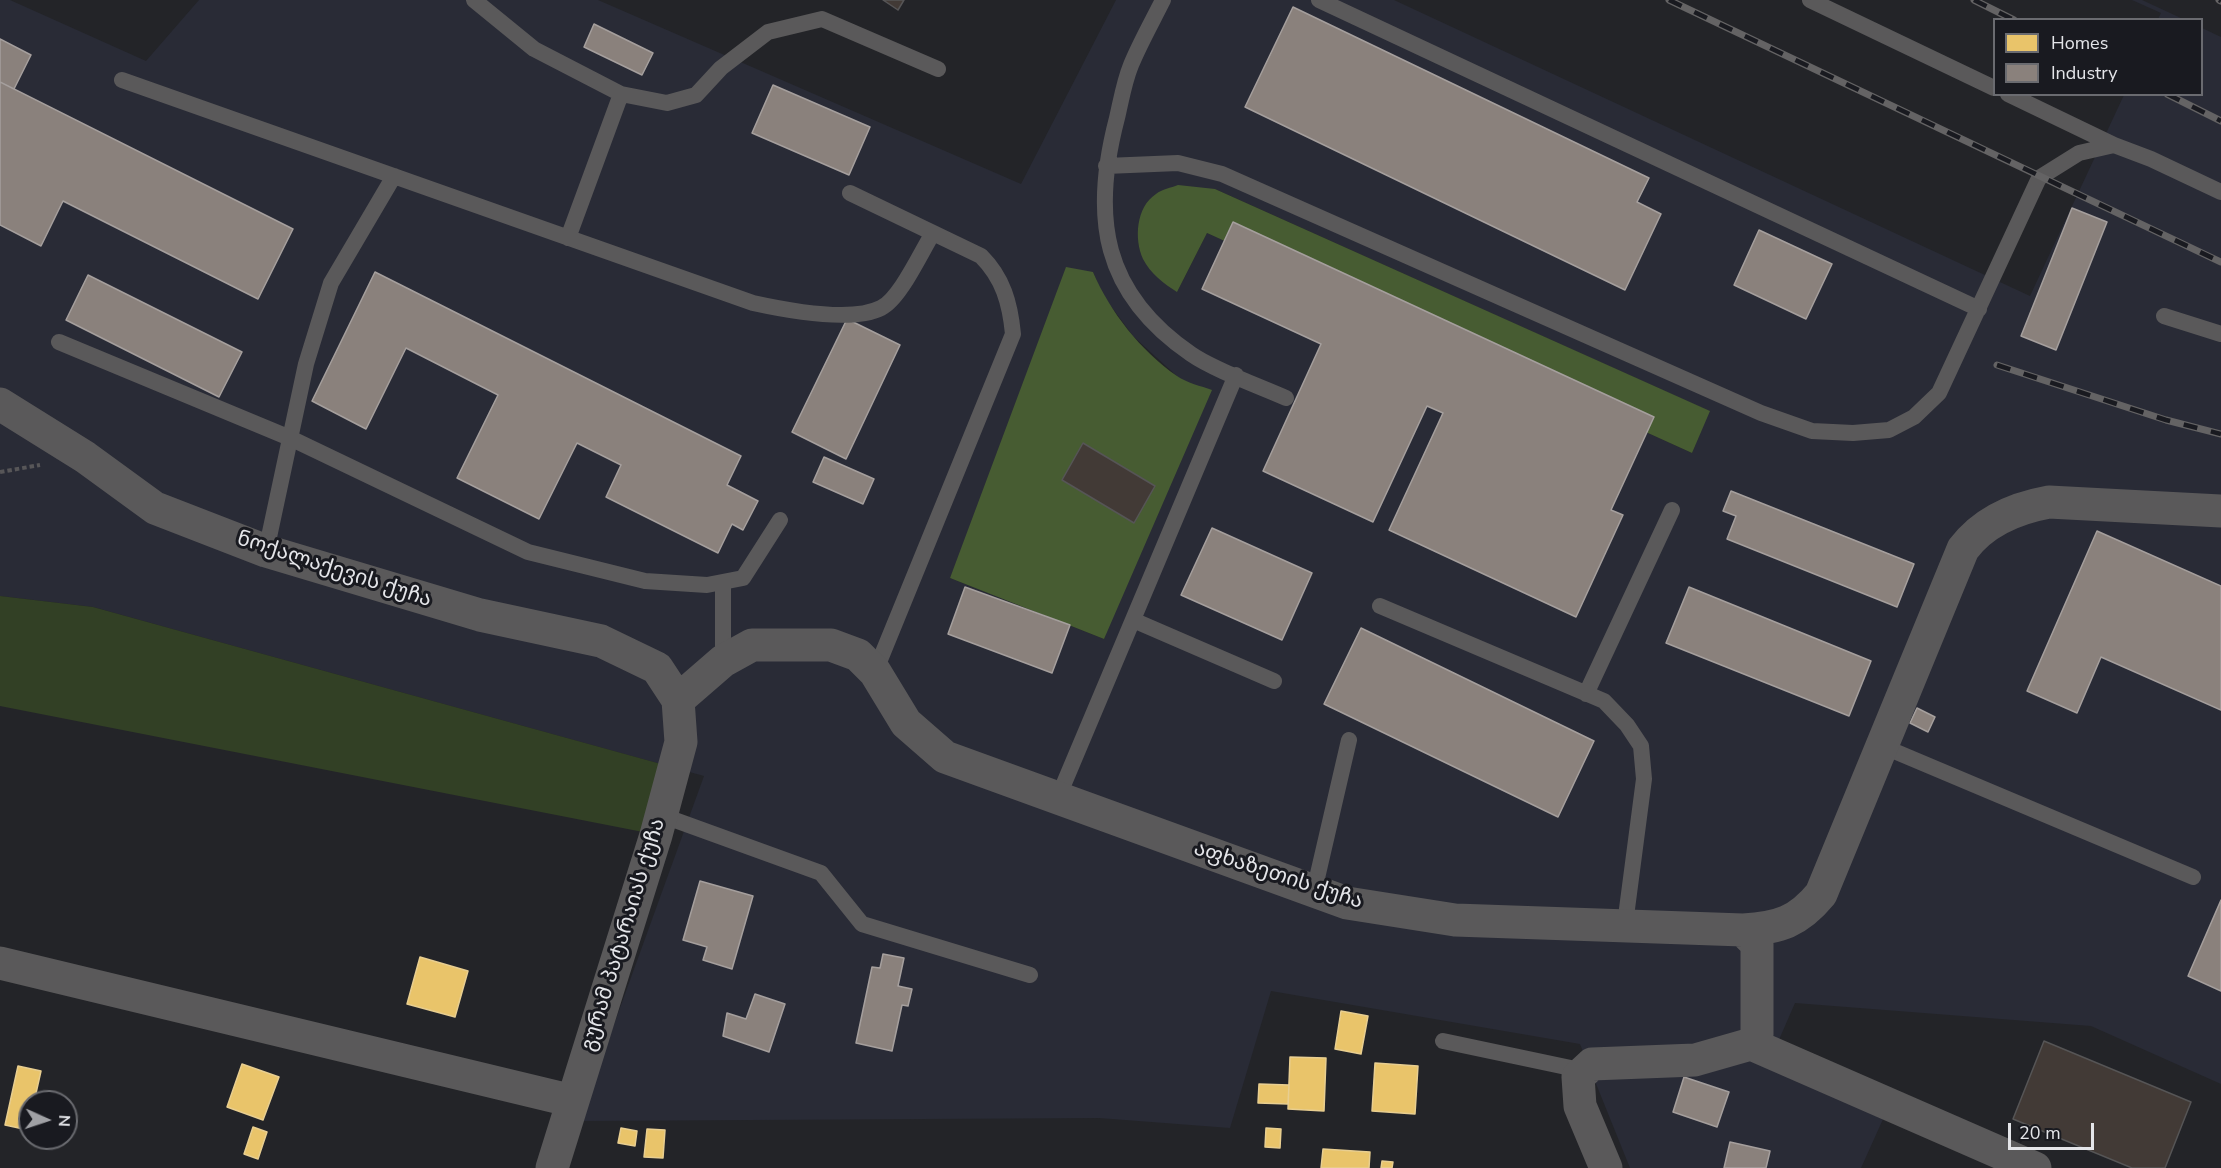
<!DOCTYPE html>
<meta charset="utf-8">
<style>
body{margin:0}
#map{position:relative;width:2221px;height:1168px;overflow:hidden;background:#232428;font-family:"Nunito Sans",sans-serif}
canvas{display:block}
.legend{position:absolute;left:1993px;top:18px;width:210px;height:78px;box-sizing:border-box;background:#191a20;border:2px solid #6a6b70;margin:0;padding:8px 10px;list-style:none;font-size:18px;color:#e4e5e9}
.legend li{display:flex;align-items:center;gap:12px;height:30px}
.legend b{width:30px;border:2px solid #6a6b70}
.north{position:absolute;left:18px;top:1090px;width:60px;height:60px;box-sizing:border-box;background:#191a20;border:2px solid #6a6b70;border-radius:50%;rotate:93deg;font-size:16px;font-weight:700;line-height:24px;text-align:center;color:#e4e5e9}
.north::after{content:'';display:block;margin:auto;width:21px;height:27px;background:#a0a1a5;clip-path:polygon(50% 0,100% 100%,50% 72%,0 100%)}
.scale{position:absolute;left:2008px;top:1123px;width:86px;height:27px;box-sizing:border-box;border:3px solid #e4e5e9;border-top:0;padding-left:8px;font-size:18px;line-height:21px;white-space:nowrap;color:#e4e5e9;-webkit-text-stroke:4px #191a20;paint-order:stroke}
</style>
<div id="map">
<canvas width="2221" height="1168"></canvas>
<ul class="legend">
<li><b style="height:16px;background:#e9c46a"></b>Homes</li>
<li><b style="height:16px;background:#8a817c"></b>Industry</li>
</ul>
<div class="north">N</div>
<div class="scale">20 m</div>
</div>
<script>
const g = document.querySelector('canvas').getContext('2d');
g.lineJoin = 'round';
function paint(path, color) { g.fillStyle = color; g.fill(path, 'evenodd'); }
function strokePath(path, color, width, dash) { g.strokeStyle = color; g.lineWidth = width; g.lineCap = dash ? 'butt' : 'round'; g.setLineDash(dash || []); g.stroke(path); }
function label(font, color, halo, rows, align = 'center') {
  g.font = font + ' "Nunito Sans","Noto Sans Georgian",sans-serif'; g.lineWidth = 6; g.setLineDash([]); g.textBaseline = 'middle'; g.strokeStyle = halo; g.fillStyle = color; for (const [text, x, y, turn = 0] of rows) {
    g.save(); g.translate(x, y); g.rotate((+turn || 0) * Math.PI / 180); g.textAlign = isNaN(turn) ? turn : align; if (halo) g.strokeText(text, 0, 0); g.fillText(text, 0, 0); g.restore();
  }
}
const built = new Path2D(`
 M0,0h10l136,61 53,-61h399l423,184 95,-184h278l636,296 94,-201 78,-1v-66l19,9v1047l-130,-58 -296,-23 -27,62 120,43 -27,60h-231l-50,-124 -309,-53 -41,137 -131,-10 -520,3 125,-345 -611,-169 -93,-11zM1215,189l494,222 -17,42 -485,-220 -30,59zM1093,272l9,22 31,42 46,42 -75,261 -154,-61z
 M2132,0h10l41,19h-25l3,-6z`);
const green = new Path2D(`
 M0,596l93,11 568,157 -18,68 -643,-126z`);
const forest = new Path2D(`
 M1178,185l37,4 495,222 -18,42 -485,-220 -30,59c-13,-8 -27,-19 -34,-33 -9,-20 -7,-52 13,-65 6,-5 15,-6 22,-9z
 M1066,267l27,5c17,40 48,79 84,104 10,7 24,10 35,14l-108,249 -154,-61z`);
const homes = new Path2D(`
 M420,957l48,14 -13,46 -48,-13z
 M1341,1011l27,5 -7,38 -26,-5z
 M1290,1057l36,1 -2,53 -36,-2z
 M1375,1063l43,3 -3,48 -43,-3z
 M242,1064l37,13 -16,43 -36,-13z
 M18,1066l23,5 -7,31h-4l-2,28 -23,-5z
 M1259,1084l30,1 -1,19 -30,-1z
 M253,1127l14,5 -9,27 -14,-5z
 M621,1128l16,3 -2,15 -17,-3z
 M1266,1128l15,1 -1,19 -15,-1z
 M647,1129l18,1 -2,28 -19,-1z
 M1323,1149l47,3 -1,16h-48z
 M1382,1161l11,1 -1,6h-11z`);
const industry = new Path2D(`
 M1293,7l356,171 -12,24 24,12 -36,76 -380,-183z
 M594,24l59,29 -11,22 -58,-28z
 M0,39l31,16 -17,34 -14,-7z
 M0,82l293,147 -35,70 -195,-98 -22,45 -41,-21z
 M773,85l97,42 -21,48 -97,-42z
 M2072,208l35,14 -51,128 -35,-14z
 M1233,222l421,195 -43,93 12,5 -47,102 -187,-87 54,-117 -16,-7 -54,116 -110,-51 58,-127 -119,-55z
 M1759,230l73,34 -26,55 -72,-34z
 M375,272l366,184 -14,29 31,16 -15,29 -11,-6 -14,29 -112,-56 15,-32 -44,-22 -38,76 -82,-41 41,-83 -92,-47 -40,81 -54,-28z
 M88,275l154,77 -23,45 -153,-77z
 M847,319l53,26 -54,114 -54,-27z
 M824,457l50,22 -11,25 -50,-22z
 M1731,491l183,73 -17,43 -170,-68 9,-23 -13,-5z
 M1212,528l100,45 -30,67 -101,-45z
 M2097,531l124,55v124l-120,-53 -24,56 -50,-22z
 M965,587l105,38 -18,48 -104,-39z
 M1689,587l182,74 -22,55 -183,-73z
 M1361,628l233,113 -36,76 -234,-113z
 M1917,708l18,9 -7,15 -18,-9z
 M700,881l53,15 -21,73 -29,-9 4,-13 -24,-7z
 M2221,900v91l-33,-15z
 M883,954l21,4 -6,28 14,3 -4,17 -6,-1 -10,46 -36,-8 16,-76 8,1z
 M755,994l30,10 -16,48 -46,-16 4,-23 19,6z
 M1684,1077l45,15 -12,35 -44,-15z
 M1730,1142l40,9 -4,17h-42z`);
const building = new Path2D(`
 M883,0h21l-6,10z
 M1083,443l72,43 -21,37 -72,-43z
 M2044,1041l147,61 -26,66h-33l-119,-49z`);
const path = new Path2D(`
 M0,472l40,-7`);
const service = new Path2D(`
 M474,0l60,49 87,45
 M1163,0c-11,22 -23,43 -32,65 -7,17 -10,36 -14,53 -26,99 -15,175 74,236 23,16 68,32 95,44
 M1319,0l660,309
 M1810,0l184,88
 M122,80l631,223c32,7 98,20 128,5 19,-9 40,-56 52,-75
 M2008,94l106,51
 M1106,166l72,-3 44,11 539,239 51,18 41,2 36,-3 25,-13 25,-24 100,-215 40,-25 35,-8 37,14 70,33
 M850,193l131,63c22,22 29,47 32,78l-138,338
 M568,238l53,-144 46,9 29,-8 25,-27 47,-36 54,-13 116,50
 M2164,316l57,18
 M59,342l231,96 238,114 117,29 62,4 36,-7 37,-58
 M266,551l40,-187 25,-81 63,-107
 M723,582v79
 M1380,606l224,95 23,24 14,21 3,33 -19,145
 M1133,620l141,61
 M1586,694l86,-184
 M1882,746l311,131
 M1057,800l179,-425
 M661,815l160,58 41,51 168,51
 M1314,891l35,-151
 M1443,1041l142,30`);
const minor = new Path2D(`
 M0,404l85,53 70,51 111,43 214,64 121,26 56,27 21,32 3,42 -25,93 -104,333
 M678,700l45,-39 29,-16h79l27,10 17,17 31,51 39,34 402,146 108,17 288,10 14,14v91l-6,9 -56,16 -103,4 -14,13 2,29 26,62
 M1743,930c36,-2 55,-8 78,-36l142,-345c21,-28 53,-41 86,-47l172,9
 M0,963l573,138
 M1751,1044l284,124`);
const rail = new Path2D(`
 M1669,0l552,262
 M1974,0l40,20
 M2219,0l2,1
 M2167,94l54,27
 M1997,365l169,55 55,14`);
const streetNames = [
 ["ნოქალაქევის ქუჩა",334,570,18],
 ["აფხაზეთის ქუჩა",1278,876,18],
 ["გურამ პატარაიას ქუჩა",624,935,-73]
];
paint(built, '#292b36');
paint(green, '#324025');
paint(forest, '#475c32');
paint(homes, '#e9c46a');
strokePath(homes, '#e8ce90', 1.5);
paint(industry, '#8a817c');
strokePath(industry, '#a59f9d', 1.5);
paint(building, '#423a36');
strokePath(building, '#565556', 1.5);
strokePath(path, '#575658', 4, [4.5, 3]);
strokePath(service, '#5a595a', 16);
strokePath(minor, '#5a595a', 33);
strokePath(rail, '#646364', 7);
strokePath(rail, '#191a20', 4.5, [14]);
label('21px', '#e4e5e9', '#191a20', streetNames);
</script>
